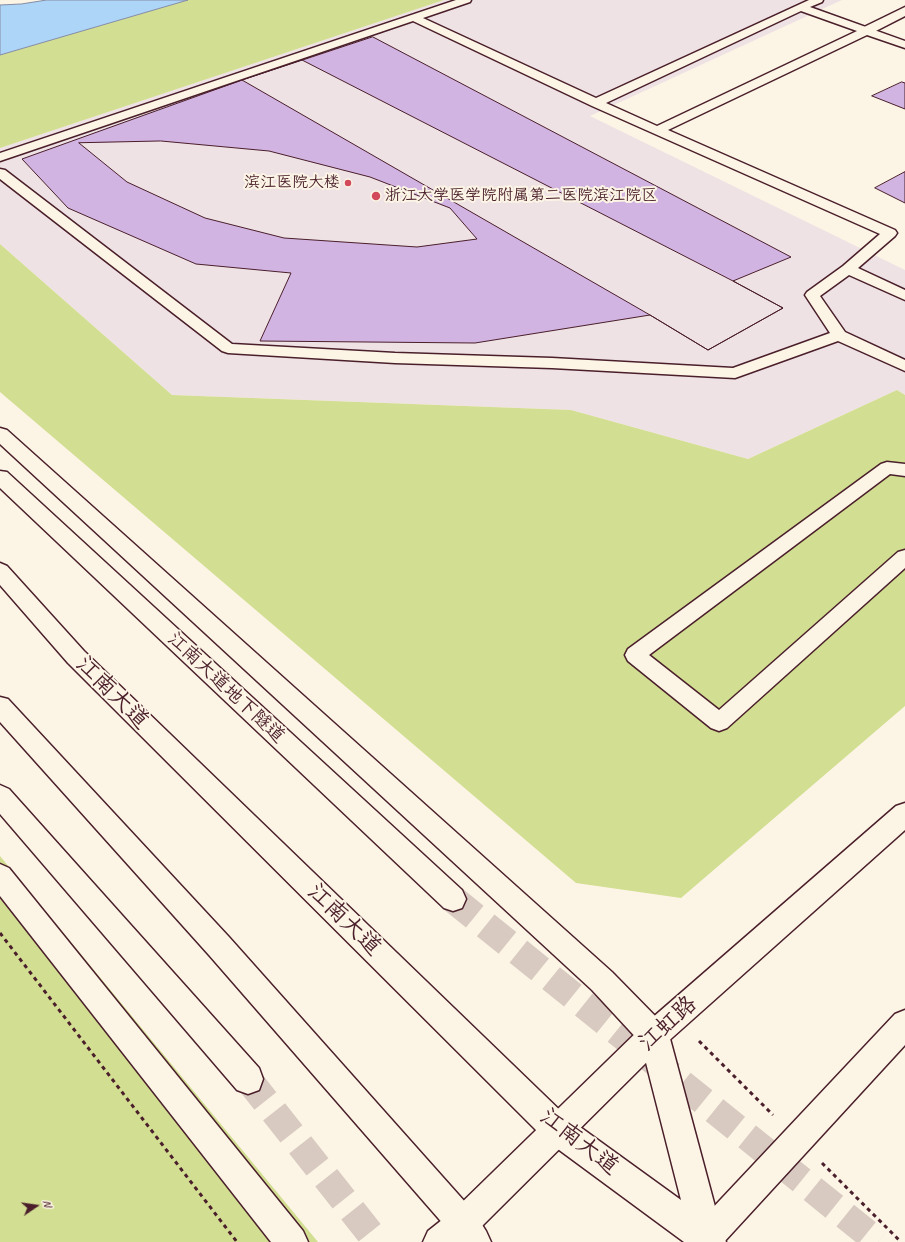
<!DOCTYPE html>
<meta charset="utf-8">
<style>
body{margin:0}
#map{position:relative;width:905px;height:1242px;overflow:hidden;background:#fcf5e5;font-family:Caveat,sans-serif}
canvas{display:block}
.north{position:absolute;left:16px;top:1186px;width:40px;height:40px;-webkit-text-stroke:3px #fcf5e5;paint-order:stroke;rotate:77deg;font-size:11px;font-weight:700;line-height:16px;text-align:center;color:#4a1f2b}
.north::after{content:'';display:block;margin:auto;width:14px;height:18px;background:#4a1f2b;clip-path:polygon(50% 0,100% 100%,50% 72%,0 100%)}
</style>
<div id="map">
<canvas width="905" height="1242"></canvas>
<div class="north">N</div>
</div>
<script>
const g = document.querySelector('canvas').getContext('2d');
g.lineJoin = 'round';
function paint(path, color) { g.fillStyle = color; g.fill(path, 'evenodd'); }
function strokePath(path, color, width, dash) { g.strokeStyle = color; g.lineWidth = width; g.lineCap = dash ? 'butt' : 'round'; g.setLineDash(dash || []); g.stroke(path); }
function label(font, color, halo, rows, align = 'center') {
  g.font = font + ' Caveat,"LXGW WenKai TC",sans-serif'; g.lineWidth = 4; g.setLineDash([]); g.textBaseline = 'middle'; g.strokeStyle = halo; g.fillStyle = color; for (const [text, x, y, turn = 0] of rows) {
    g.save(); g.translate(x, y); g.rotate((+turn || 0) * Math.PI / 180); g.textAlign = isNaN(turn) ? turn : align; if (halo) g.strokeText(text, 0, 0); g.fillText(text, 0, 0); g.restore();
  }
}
const built = new Path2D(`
 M444,0h398l-252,116 315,154v125l-8,-5 -149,69 -177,-49 -399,-15 -172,-151v-96z`);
const green = new Path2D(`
 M188,0h256l-444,148v-93z
 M0,244l172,151 399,15 177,49 149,-69 8,5v311l-224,192 -105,-15 -576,-491z
 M0,856l318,386h-318z`);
const water = new Path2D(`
 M47,0h141l-188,55v-50l21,-1z`);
const building = new Path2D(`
 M373,37l418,220 -58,24 50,27 -75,42 -58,-35 -175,28 -215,-2 31,-68 -95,-9 -128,-56 -46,-49 220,-79z
 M302,60l431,221 50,27 -75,42 -58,-35 -408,-235z
 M902,82l3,1v26l-33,-13z
 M161,141l108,10 101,26 80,31 27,31 -60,8 -133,-9 -79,-20 -78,-36 -48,-39z
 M905,172v31l-30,-15z`);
const highwayTunnel = new Path2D(`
 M453,899l425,343
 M248,1079l129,163`);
const path = new Path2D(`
 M0,933l237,309
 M699,1041l74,74
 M822,1163l79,79`);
const lane = new Path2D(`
 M456,0h15l-1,2 -47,16 173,80 213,-98h14l-1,2 -12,5 95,34v7l-38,-13 -199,95 227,100 2,3 -2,3 -37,32 47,22v10l-56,-25 -29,21 25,36 60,28v11l-67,-30 -103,37 -183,-10 -157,-5 -167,-10 -6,-2 -222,-172v-10l5,1 227,174 163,9 157,5 181,10 97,-35 -25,-38 2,-3 36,-26 37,-32 -288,-128 -179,-85 -413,140v-8zM801,11l56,20 -200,95 -51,-23z
 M887,462l18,2v12l-15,-2 -241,181 70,55 179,-158 7,-2v18l-178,160 -8,3 -8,-3 -83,-67 -3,-6 3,-6 253,-185z`);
const street = new Path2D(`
 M905,7v9l-35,18h-8l-2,-3 2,-3z`);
const secondary = new Path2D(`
 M905,803v27l-241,215 -190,189 -9,8h-42l5,-11 24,-19 192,-187 252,-219z
 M905,1010v35l-181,197h-38l5,-11 204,-217z`);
const primary = new Path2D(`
 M0,428l7,2 605,542 52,53 5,10 52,194 5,13h-42l-137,-101 -479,-478 -68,-78v-22l7,3 77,85 485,468 112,81 -40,-157 -49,-53 -592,-546z
 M0,697l8,2 221,238 245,275 12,19 5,11h-35l-4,-8 -243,-279 -209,-233z
 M0,864l9,4 294,363 5,11h-37l-271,-346z`);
const highway = new Path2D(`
 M0,471l7,1 455,418 4,9 -4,9 -9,3 -9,-3 -444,-420z
 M0,785l9,4 250,279 4,11 -4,11 -11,4 -11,-4 -237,-276z`);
const markers = [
 [348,183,4,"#d1495b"],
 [376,196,5,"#d1495b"]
];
const farPoinames = [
 ["滨江医院大楼",340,183],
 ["浙江大学医学院附属第二医院滨江院区",385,196,"left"]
];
const streetNames = [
 ["江南大道地下隧道",226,688,43]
];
const nearStreetnames = [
 ["江南大道",112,693,45],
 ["江南大道",344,920,44],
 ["江虹路",668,1024,-42],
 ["江南大道",579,1142,38]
];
paint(built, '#efe2e4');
paint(green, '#d2de91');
paint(water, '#add5f7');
strokePath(water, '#858ca5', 1);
paint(building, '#d1b4e2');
strokePath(building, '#4a1f2b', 1);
strokePath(highwayTunnel, '#d8cac0', 28, [28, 14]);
strokePath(lane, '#4a1f2b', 3);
strokePath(street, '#4a1f2b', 3);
strokePath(secondary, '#4a1f2b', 3);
strokePath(primary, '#4a1f2b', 3);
strokePath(highway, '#4a1f2b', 3);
strokePath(path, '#4a1f2b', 3, [4, 4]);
paint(lane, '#fcf5e5');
paint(street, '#fcf5e5');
paint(secondary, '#fcf5e5');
paint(primary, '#fcf5e5');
paint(highway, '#fcf5e5');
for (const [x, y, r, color] of markers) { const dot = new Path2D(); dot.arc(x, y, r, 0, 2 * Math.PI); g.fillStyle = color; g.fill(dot); strokePath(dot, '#fcf5e5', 1.5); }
label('16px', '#4a1f2b', '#fcf5e5', farPoinames, 'right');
label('19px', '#4a1f2b', '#fcf5e5', streetNames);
label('23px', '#4a1f2b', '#fcf5e5', nearStreetnames);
</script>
